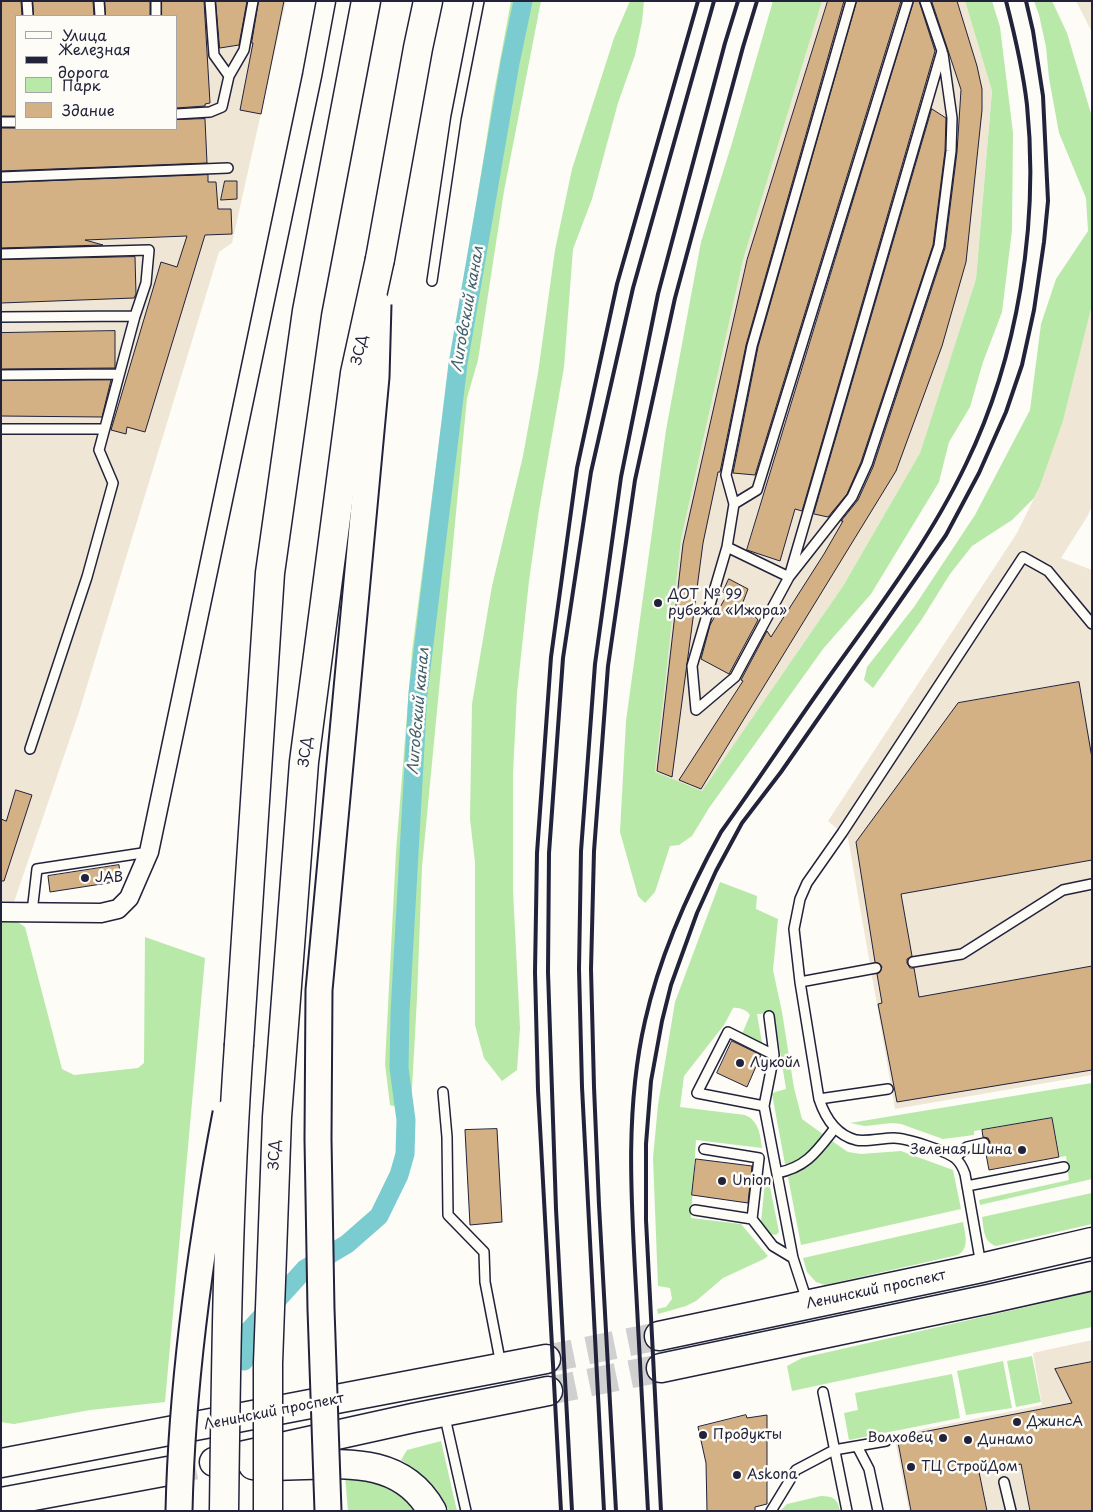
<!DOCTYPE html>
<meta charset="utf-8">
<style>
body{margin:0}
#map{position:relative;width:1093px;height:1512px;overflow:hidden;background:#fdfcf7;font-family:"Playpen Sans",sans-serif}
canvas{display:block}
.frame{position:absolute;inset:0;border:2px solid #22223b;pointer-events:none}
.legend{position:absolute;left:15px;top:15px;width:162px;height:115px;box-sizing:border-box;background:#fdfcf7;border:1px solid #a5a5ac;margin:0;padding:6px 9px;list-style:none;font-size:15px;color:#22223b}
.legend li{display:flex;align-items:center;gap:10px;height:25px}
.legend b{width:25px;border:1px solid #a5a5ac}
</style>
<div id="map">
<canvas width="1093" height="1512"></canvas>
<div class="frame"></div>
<ul class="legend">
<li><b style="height:6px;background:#fdfcf7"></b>Улица</li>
<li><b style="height:6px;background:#22223b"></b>Железная дорога</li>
<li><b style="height:14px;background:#b8e9a8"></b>Парк</li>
<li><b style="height:14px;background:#d3b185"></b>Здание</li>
</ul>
</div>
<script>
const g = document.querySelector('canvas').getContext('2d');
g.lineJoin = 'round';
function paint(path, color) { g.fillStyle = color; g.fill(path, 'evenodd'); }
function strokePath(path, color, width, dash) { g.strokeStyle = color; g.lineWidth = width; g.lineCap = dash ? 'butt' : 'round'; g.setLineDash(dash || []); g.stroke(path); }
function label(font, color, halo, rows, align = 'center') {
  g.font = font + ' "Playpen Sans",sans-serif'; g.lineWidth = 5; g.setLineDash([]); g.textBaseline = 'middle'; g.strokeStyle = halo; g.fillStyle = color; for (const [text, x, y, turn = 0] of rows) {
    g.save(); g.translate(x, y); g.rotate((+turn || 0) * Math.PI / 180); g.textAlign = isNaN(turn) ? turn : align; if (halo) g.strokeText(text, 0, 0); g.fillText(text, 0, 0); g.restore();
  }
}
const built = new Path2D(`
 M1,1h285l-54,242 -13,9 -140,460 -65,190 -13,-1zM16,16h160v113h-160z
 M822,1h143l27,90 -16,188 -56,174 -77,133 -141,206 -48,-20 27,-232 62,-280z
 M1076,1h16v31z
 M1092,305v201l-5,11 -26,41 31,12v505l-197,34 -47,-271 -20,-17 189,-288 23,-47 23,-65z
 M1092,1340v171h-183l-15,-76 148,-30 -9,-52z`);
const green = new Path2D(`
 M511,1h30l-37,190 -26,169 -11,38 -45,469 -5,131 -6,109 -6,2 -15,-4 -5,-41 11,-212 16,-201 28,-216 53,-337z
 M630,1h14l-2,21 -7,33 -17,48 -26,96 -19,50 -9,118 -25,143 -10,71 -12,112 -4,80v118l7,137 -3,42 -15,11 -18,-23 -9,-33v-163l-5,-43 2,-115 20,-118 31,-130 15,-83 17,-123 17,-81 42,-131z
 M773,1h49l-79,259 -62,280 -26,232 47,19 141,-205 77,-133 56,-174 16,-188 -27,-90h27l8,26 13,106 -1,97 -10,82 -19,50 -13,45 -21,35 -10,40 -68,112 -48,55 -114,159 -17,28 -13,9 -9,1 -15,46 -10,11 -7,-7 -18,-64 6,-111 40,-291 35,-188 31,-99z
 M1034,1h18l15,32 25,84v188l-29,116 -23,65 -6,12 -22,22 -40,26 -22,28 -28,45 -49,69 -9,-8 3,-13 47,-60 61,-92 55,-105 11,-86 15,-45 32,-48 -2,-33 -27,-65 -10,-55 -3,-31 -7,-32z
 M720,882l37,14 -1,13 22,10 -5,51 9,42 12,76 8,31 22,16c-10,15 -21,27 -39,29l-13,-70 3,-2 11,-3 -12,-76 -17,1 5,29 -20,-9 8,-19c-3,-5 -11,-8 -17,-7l-9,17 -40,51 -4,31 65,8c14,6 15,19 17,33l-66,-8 -5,78 50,6 27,32 -4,3 -41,19 -27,23 -10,5 -28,8 -1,-5 9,-2 6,-8 -2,-11 -12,-2 -5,-128 5,-53 17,-103z
 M1,921h15l9,6 37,142 12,6 64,-7 6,-5 1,-126 60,21 -40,444 -75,8 -76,14 -13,-2z
 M1092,1083v96l-112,26 -1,-5 90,-20 -3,-24 -6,1 -8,-39 -78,13v4l-31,4 -42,-15 -9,-1 -27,3 -15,-3z
 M832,1141l16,11 13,2 40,-3 52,19 8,39 -160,36 -13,-68c19,-8 30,-21 44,-36z
 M765,1182h4l10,50 -3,3 -5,-1 -10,-12z
 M1092,1193v31l-96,22c-13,-4 -12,-17 -14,-29z
 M963,1222c2,12 7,26 -5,33l-133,30 -9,-3 -9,-10 -4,-14z
 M1092,1292v35l-300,64 -5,-25 15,-8z
 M1032,1356l9,46 -25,5 -9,-46z
 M1003,1361l9,47 -46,7 -9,-44z
 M952,1374l8,44 -111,22 -5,-27 14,-3 -3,-17z
 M441,1441l16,70h-8c-11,-25 -25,-37 -48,-51l6,-10z
 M370,1475l33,21 11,15h-66l-3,-34z
 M821,1496c12,0 17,3 19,15h-60l7,-7z`);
const canal = new Path2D(`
 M244,1361l3,-28 58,-64 42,-25 32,-28 20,-41 6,-21 1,-34 -7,-52 1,-55 18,-320 40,-329 52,-301 13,-62`);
const building = new Path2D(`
 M1,1h20l1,15h-6v100h-15z
 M33,1h60l1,15h-60z
 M105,1h45v15h-44z
 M162,1h42l6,102 -5,1v2l-29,2v-92h-14z
 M216,1h31l-8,44 -19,3z
 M259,1h25l-23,113 -21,-4 13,-67h-1z
 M828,1h16l-98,344 -26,127h-2l-15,71 -31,234 -15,-6 26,-227 64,-284z
 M857,1h44l-146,474 -22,-2 25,-126z
 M914,1h5l16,50 -133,460 -7,-2 -15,52 -33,-11z
 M932,1h25l20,65 5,23v21l-16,152 -24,84 -46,125 -195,318 -22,-9 64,-99 -2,-1 26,-49 4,6 53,-83 19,-33h-2l17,-21 15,-33 72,-219 12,-96 4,-62z
 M932,109l14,9 -1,33 -12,94 -72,217 -14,32 -19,23 -14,-3z
 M205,119l2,44 -206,8v-43l175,1v-9z
 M208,175v7h8l2,27h13l1,25 -27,1 -60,197 -18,-5 -1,7 -15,-4 50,-168 16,5 10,-31 -102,4 18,5 -102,3v-65z
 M225,181h12v18l-16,1z
 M135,257l1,37 -2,4 -133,5v-43z
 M115,331v37l-114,1v-36z
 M111,380l-9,37 -101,-1v-35z
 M729,579l19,10 -5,13 15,18 -29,54 -28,-15 9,-34 17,-30 -4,-3z
 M1079,682l13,76v102l-191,34 11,62 -5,3v4l3,5h4l5,29 173,-31v104l-195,32 -19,-98 4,-1 -5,-29 3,-2 2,-5 -2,-3 -5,-2 -19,-120 102,-139z
 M16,790l16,5 -28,86h-3v-62l5,2z
 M119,865l2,16 -71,11 -2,-16z
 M732,1041l29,14 -14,32 -30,-14z
 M1052,1118l7,39 -70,13 -4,-21 4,-2 1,-5 -2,-4 -5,-1 -1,-7z
 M497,1129l5,93 -32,3 -5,-95z
 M696,1159l56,7 -4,37 -56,-8z
 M1092,1362v149h-62l-9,-47 -42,8 8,39h-76l-14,-74 175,-34 -17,-34z
 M746,1415l1,3 20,-3v89l-12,3v4h-48l-1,-48 -8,-36z`);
const primaryTunnel = new Path2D(`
 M546,1359l113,-23
 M548,1391l113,-23
 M168,1471l46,-9`);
const service = new Path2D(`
 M27,1l1,15
 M99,1l1,15
 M156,1v15
 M210,1l4,54 15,21
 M851,1l-99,345 -26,129 8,29 -7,43 -35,119 4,44 39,-33 54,-100 153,-526 -17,-50
 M176,114l34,-2 12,-5 7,-31 15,-26 9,-49
 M1,122h15
 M1,177l227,-9
 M1,254l148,-4 -3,33 -11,33
 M432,281l24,-163 23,-117
 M1,317l134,-1 -36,134 14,33 -26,94 -57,172
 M1,375l118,-1
 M1,429h103
 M734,504l23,-14 151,-489
 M727,547l62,30 63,-80 15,-33 72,-218 12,-95 1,-33 -9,-64
 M32,912l5,-43 112,-17
 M913,962l49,-8 101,-64 29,-6
 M800,982l76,-14
 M769,1016l5,39
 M443,1092l4,45 1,78 36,37 1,30 16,83
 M819,1099l69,-10
 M764,1106l10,-51 -46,-23 -31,61 67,13 29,152 14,43
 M704,1149l55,9 -7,61
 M955,1158l12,-11 17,-4
 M777,1173c30,-6 40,-22 58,-45
 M967,1186l97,-19
 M695,1210l57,9 21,27 20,12
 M981,1265l-16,-91c-2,-6 -4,-11 -10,-16 -9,-7 -49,-20 -61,-20 -12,0 -27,4 -38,2 -20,-5 -31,-23 -37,-41l-19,-117 -6,-53 6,-30 7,-16 35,-50 181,-276 25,14 44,53
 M823,1392l24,119
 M444,1413l22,98
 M857,1446l12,23 9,42
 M1004,1482l7,29
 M771,1511l25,-41 38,-20 52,-9`);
const minor = new Path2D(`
 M1,912l100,1 17,-4 11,-11 20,-46 163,-776 14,-75`);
const primary = new Path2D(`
 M659,1336l322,-68 111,-26
 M661,1368l328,-69 103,-23
 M214,1462l199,-44 135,-27
 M1,1463l545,-104
 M253,1465c62,6 141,-22 179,46
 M1,1502l167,-31`);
const motorway = new Path2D(`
 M380,259l38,-211 10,-47
 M239,1044l31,-471 37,-262 59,-310`);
const rail = new Path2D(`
 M561,1511l-23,-421 -3,-118 2,-119 14,-196 26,-189 40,-184 81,-283
 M572,1511l-16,-302 -8,-237 1,-119 14,-195 28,-186 42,-184 81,-287
 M604,1511l-22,-424 -3,-118 2,-118 14,-187 26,-187 37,-183 67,-251 13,-42
 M616,1511l-17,-306 -5,-118 -3,-118 3,-118 14,-185 27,-186 40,-182 68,-251 14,-46
 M648,1511c-4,-74 -8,-149 -12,-223 -5,-89 -11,-180 9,-267 15,-67 43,-129 76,-189 34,-47 66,-96 100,-144 51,-72 107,-144 145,-224 52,-107 73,-241 61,-359 -4,-35 -12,-69 -21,-104
 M661,1511l-15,-291v-76l5,-63 11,-60 9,-36 26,-72 19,-42 26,-48 39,-51 165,-237 33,-62 27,-61 16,-47 12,-55 10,-68 4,-41 -5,-105 -10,-65 -7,-30`);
const secondaryBridge = new Path2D(`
 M179,1511c3,-134 22,-267 47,-398
 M328,1511l-7,-202 -3,-170 1,-149 57,-613 2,-73`);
const motorwayBridge = new Path2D(`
 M224,1511c2,-156 4,-312 15,-467
 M268,1511v-148l9,-246 27,-355 51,-389 25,-114`);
const markers = [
 [658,603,5,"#22223b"],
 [85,878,5,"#22223b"],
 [740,1063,5,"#22223b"],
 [1022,1150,5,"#22223b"],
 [722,1181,5,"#22223b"],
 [1017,1422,5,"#22223b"],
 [703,1435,5,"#22223b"],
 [943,1438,5,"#22223b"],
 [968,1440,5,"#22223b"],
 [911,1467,5,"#22223b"],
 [737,1475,5,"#22223b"]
];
const streetNames = [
 ["ЗСД",360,350,-78],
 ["ЗСД",306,752,-83],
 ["ЗСД",275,1155,-88],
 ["Ленинский проспект",876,1290,-12],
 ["Ленинский проспект",274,1412,-11]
];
const poiNames = [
 ["ДОТ № 99",668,595],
 ["рубежа «Ижора»",668,611],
 ["JAB",95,878],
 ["Лукойл",750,1063],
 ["Зеленая Шина",1012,1150,"right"],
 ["Union",732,1181],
 ["ДжинсА",1027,1422],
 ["Продукты",713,1435],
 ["Волховец",933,1438,"right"],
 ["Динамо",978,1440],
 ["ТЦ СтройДом",921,1467],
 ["Askona",747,1475]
];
const waterNames = [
 ["Лиговский канал",468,309,-80],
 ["Лиговский канал",419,711,-85]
];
paint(built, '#f0e6d5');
paint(green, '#b8e9a8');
strokePath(canal, '#7accd1', 19);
paint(building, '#d3b185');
strokePath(building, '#22223b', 1);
strokePath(primaryTunnel, '#d1d0d1', 28, [28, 14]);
strokePath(service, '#22223b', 12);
strokePath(minor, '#22223b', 21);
strokePath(primary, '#22223b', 31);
strokePath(motorway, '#22223b', 31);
strokePath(service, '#fdfcf7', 9);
strokePath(minor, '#fdfcf7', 18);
strokePath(primary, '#fdfcf7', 28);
strokePath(motorway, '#fdfcf7', 28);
strokePath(rail, '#22223b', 4);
strokePath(secondaryBridge, '#22223b', 29, []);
strokePath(motorwayBridge, '#22223b', 31, []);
strokePath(secondaryBridge, '#fdfcf7', 25);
strokePath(motorwayBridge, '#fdfcf7', 28);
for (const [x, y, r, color] of markers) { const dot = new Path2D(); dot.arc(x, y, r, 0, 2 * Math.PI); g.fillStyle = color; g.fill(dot); strokePath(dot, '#fdfcf7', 2); }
label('14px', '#22223b', '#fdfcf7', streetNames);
label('14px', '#22223b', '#fdfcf7', poiNames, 'left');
label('italic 15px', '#415e70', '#fdfcf7', waterNames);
</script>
